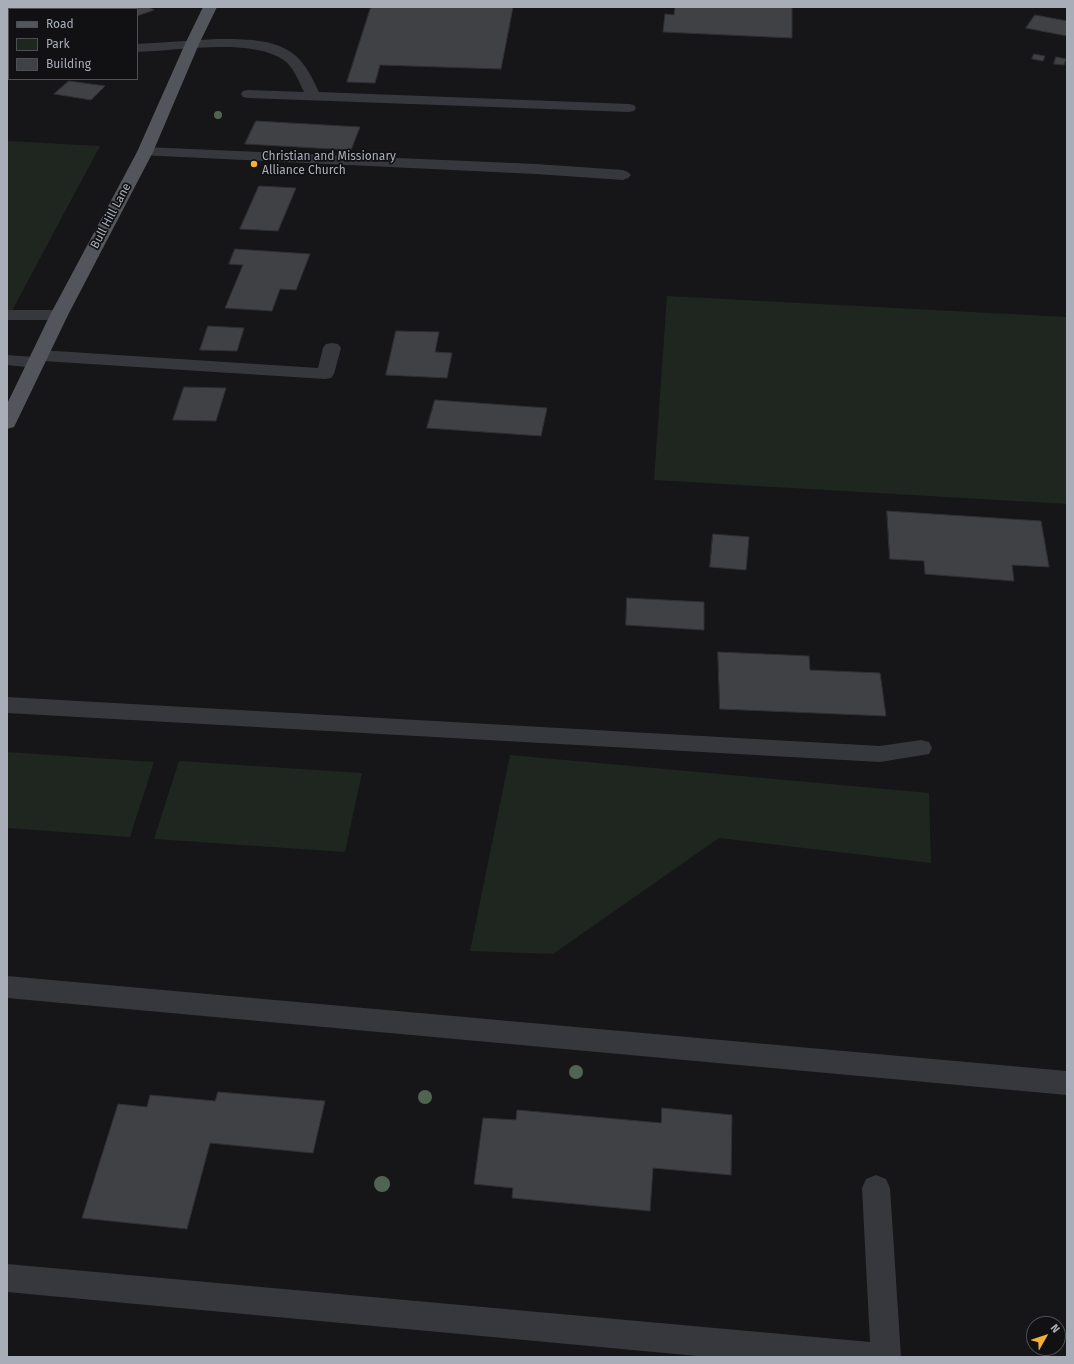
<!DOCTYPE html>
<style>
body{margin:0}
#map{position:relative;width:1074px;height:1364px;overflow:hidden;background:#161618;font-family:"Fira Sans",sans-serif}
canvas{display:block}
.frame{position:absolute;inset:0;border:8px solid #a8adb8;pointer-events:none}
.legend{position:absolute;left:8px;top:8px;width:130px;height:72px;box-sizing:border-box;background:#111113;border:1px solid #4d4f55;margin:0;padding:5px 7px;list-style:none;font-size:12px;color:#a8adb8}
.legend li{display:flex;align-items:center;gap:8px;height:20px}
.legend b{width:20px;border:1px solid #4d4f55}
.north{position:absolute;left:1026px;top:1316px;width:40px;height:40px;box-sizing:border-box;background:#111113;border:1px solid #4d4f55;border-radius:50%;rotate:51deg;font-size:11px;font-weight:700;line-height:16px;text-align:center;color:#a8adb8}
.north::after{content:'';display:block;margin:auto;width:14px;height:18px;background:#f2b134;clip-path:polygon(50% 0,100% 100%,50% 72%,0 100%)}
</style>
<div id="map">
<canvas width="1074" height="1364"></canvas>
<div class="frame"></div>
<ul class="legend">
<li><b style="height:5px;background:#53555c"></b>Road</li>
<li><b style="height:11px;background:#1e261f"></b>Park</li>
<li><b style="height:11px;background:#404145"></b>Building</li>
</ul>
<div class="north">N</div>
</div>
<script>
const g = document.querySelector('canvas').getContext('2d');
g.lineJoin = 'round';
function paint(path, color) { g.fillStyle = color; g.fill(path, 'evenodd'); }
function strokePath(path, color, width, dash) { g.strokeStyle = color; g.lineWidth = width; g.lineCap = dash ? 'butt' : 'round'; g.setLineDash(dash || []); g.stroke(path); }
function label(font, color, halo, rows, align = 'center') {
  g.font = font + ' "Fira Sans",sans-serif'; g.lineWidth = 3.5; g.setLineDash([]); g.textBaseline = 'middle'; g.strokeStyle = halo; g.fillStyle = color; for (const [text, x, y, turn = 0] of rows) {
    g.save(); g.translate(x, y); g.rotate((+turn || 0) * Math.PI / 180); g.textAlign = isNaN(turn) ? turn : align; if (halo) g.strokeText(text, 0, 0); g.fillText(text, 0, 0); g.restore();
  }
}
const green = new Path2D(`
 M7,141l93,5 -93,174z
 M667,296l400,21v187l-413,-24z
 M7,752l147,10 -24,75 -123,-9z
 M510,755l419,38 2,70 -212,-25 -166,116 -83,-3z
 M179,761l183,12 -17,79 -191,-13z`);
const building = new Path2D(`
 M107,7h42l5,3 -17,6v-7h-36z
 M371,7h142l-12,62 -121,-4 -5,18 -28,-1z
 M671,7h121v31l-129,-6 2,-18 9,1 1,-8z
 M1035,15l32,6v15l-41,-8z
 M1034,54l11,2 -2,5 -11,-2z
 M1056,57l10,2 -2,6 -10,-1z
 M69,81l36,5 -14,14 -37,-6z
 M256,121l104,6 -9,23 -106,-6z
 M259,186l37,2 -18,43 -38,-2z
 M235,249l75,5 -14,36 -16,-1 -8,22 -47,-3 18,-43 -14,-1z
 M208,326l36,2 -7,23 -37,-1z
 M396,331l43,1 -4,20 17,1 -5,25 -61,-3z
 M184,387l42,1 -10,33 -43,-1z
 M435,400l112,8 -6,28 -114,-8z
 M887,511l154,10 8,46 -37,-2 2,16 -89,-7 -1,-13 -34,-2z
 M713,534l36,3 -3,33 -36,-3z
 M627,598l77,4v28l-78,-5z
 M718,652l91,4 1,14 70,3 6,43 -166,-7z
 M218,1092l107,9 -12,52 -103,-10 -23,86 -105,-11 36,-114 29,3 3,-12 65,6z
 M662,1108l70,7 -1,60 -78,-7 -3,43 -138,-13 1,-10 -39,-4 9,-66 33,2 1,-10 144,13z`);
const minor = new Path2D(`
 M216,39c26,0 60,-1 80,17 11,10 17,24 23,36l310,12 5,1 2,3 -2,3 -5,1 -381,-14 -5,-1 -2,-3 2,-3 5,-1 56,2c-5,-10 -10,-24 -19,-31 -32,-24 -109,-10 -148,-9v-8z
 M7,46h2v8h-2z
 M145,147l391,17 87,6 5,2 3,3 -3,3 -5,2 -87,-6 -396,-19 -3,-3 3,-3z
 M7,310h52l6,1 3,4 -3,4 -6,1h-52z
 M332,343l6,1 3,4 -7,26 -3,4 -6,1 -282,-18 2,2 -3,4 -6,1 -29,-3v-10l26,2 -2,-2 3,-4 6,-1 278,18 5,-20 3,-4z
 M7,697l873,49 41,-6 8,2 3,6 -3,6 -49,8 -873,-49z
 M7,976l1060,95v24l-1060,-97z
 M876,1175l10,4 4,9 11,169h-193l-701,-65v-28l863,78 -8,-154 4,-9z`);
const major = new Path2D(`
 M203,7h14l-18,37 -46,108 -85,163 -52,108 -2,4 -7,2v-25l43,-89 87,-163 48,-108z`);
const trees = [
 [218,115,4],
 [576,1072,7],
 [425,1097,7],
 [382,1184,8]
];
const markers = [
 [254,164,4,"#f2b134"]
];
const farPoinames = [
 ["Christian and Missionary",262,157],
 ["Alliance Church",262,171]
];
const farStreetnames = [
 ["Bull Hill Lane",111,216,-62]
];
paint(green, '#1e261f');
paint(building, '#404145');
strokePath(building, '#303034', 1);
paint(minor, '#37383d');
paint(major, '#53555c');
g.fillStyle = '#506452';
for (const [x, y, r] of trees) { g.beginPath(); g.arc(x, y, r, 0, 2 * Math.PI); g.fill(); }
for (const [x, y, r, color] of markers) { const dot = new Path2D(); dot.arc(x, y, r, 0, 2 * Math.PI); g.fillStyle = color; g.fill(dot); strokePath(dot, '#111113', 1.5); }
label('12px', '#a8adb8', '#111113', farPoinames, 'left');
label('12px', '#a8adb8', '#111113', farStreetnames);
</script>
